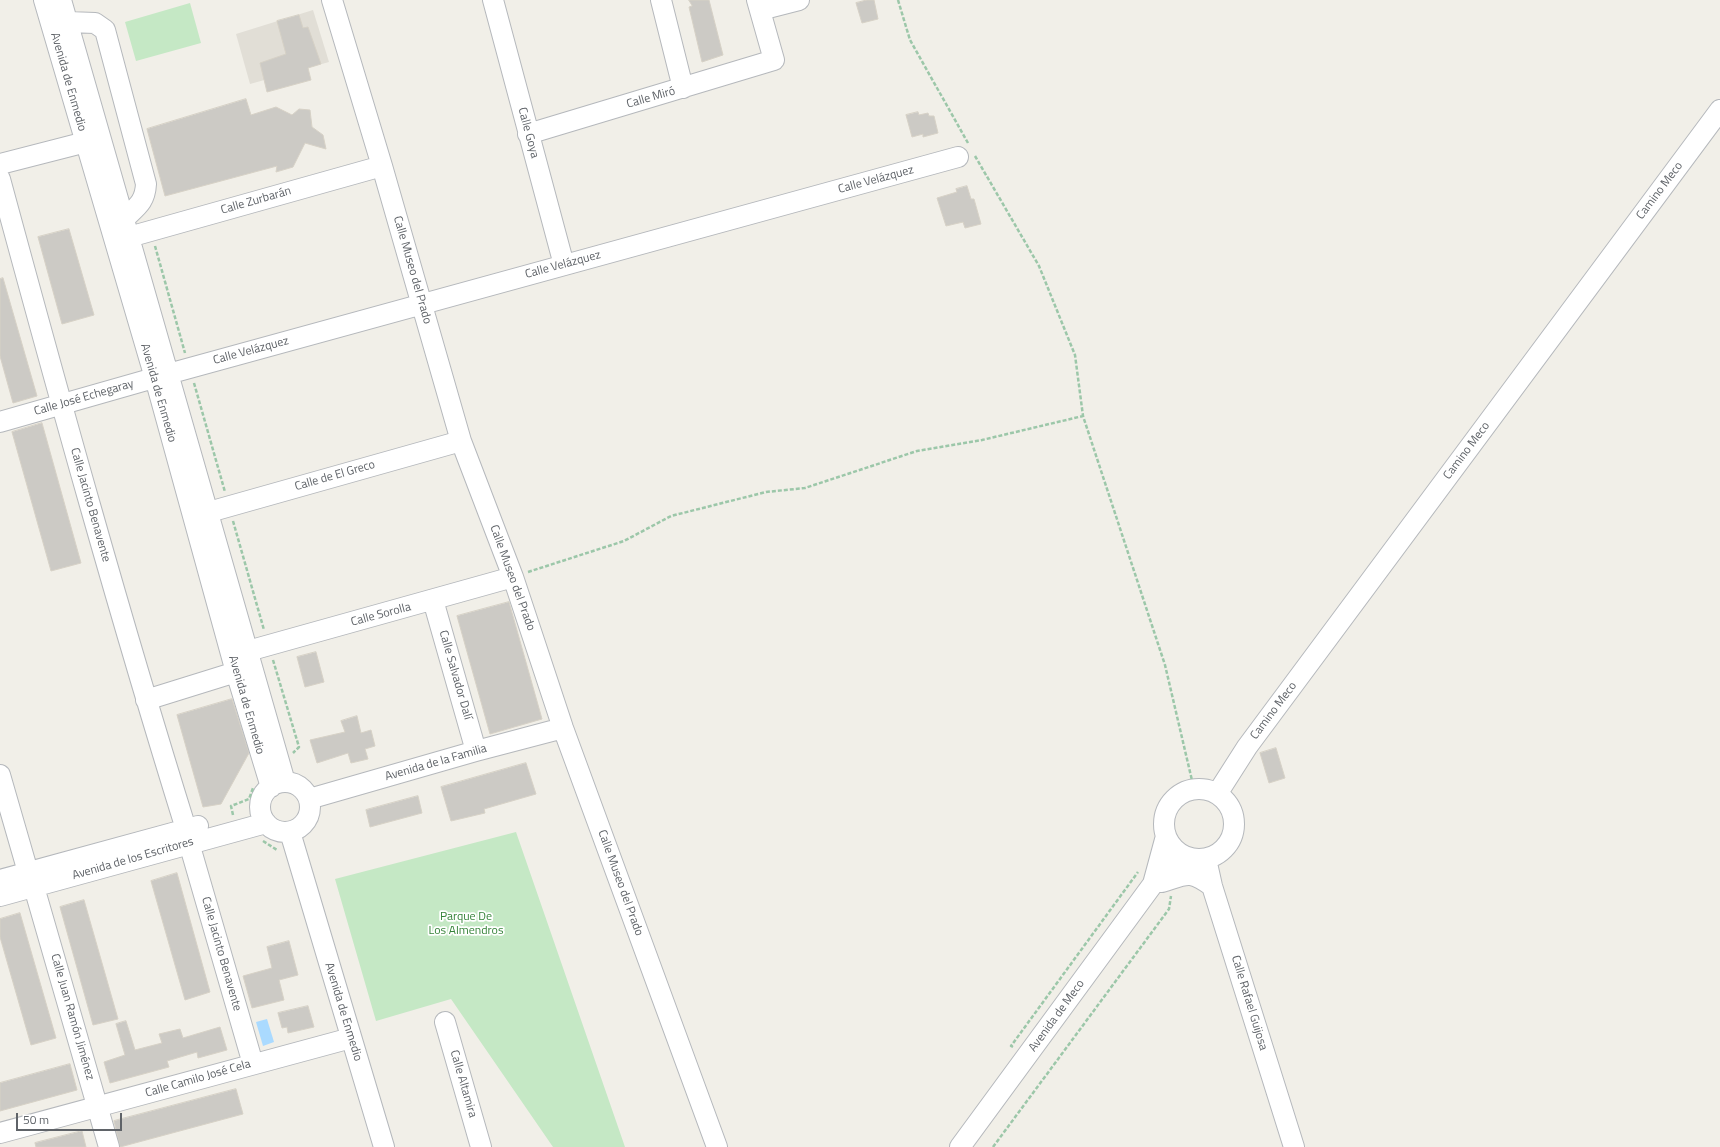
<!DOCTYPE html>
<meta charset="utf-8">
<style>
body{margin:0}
#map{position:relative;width:1720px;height:1147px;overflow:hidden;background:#f1efe8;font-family:"Titillium Web",sans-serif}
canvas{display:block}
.scale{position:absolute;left:16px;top:1113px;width:106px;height:18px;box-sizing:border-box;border:2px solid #5f6368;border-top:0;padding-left:5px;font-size:12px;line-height:14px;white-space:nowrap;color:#5f6368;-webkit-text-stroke:3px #fff;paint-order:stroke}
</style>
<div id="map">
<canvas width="1720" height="1147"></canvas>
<div class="scale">50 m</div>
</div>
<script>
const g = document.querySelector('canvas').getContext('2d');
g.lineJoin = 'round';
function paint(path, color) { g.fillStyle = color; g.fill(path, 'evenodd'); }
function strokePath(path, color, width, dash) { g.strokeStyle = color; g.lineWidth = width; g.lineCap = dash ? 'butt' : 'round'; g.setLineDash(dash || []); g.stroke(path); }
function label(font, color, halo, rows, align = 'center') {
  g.font = font + ' "Titillium Web",sans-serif'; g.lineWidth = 3.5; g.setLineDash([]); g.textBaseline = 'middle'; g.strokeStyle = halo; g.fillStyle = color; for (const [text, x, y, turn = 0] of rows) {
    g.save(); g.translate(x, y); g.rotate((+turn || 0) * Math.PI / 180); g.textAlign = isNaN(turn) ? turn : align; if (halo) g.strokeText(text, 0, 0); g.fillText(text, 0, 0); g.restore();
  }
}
const education = new Path2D(`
 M313,10l16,52 -79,22 -14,-50z`);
const green = new Path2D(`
 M190,3l11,40 -65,18 -11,-39z
 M516,832l109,315h-72l-102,-148 -75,22 -41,-142z`);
const water = new Path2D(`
 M267,1019l7,23 -11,4 -7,-24z`);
const building = new Path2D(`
 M689,0h20l14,55 -21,7 -13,-55 3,-1z
 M867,0h7l4,19 -16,4 -6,-20z
 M299,15l4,13 5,-1 13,37 -13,4 3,12 -44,12 -7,-29 26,-9 -9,-33z
 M246,99l5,16 25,-8 16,8 7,-6 11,1 2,17 11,8 3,14 -21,-6 -12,24 -17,5 1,-6 -112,30 -18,-67z
 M918,112l1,3 9,-2 1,3h5l4,17 -15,4v-3l-11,3 -6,-22z
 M967,186l4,13h3l7,25 -16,4 -2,-6 -17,4 -9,-28 20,-6 -1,-3z
 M69,229l25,86 -32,9 -24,-87z
 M3,278l34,118 -24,7 -13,-47v-77z
 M42,423l39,140 -30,8 -39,-139z
 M509,602l33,117 -52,15 -33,-118z
 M316,652l8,30 -19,5 -8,-30z
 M232,699l17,54 -28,51 -18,3 -26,-92z
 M357,716l4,17 10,-3 4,16 -10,3 3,10 -17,4 -3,-10 -31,10 -7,-23 35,-8 -4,-11z
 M1276,748l9,30 -16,5 -9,-30z
 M526,763l10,31 -52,15 1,4 -34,8 -10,-34z
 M418,796l4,17 -52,14 -4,-17z
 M177,873l33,119 -25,8 -34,-119z
 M84,900l34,119 -25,6 -33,-118z
 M20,913l36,125 -25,7 -31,-108v-18z
 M289,941l9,34 -19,5 5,20 -32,8 -9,-32 29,-8 -5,-21z
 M308,1006l6,21 -26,6 -1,-6 -5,1 -4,-15z
 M126,1021l9,29 27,-7 -3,-9 21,-5 3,9 37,-11 7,23 -29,8 -1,-6 -30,9 2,6 -59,16 -6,-21 21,-7 -9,-31z
 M70,1064l7,26 -77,21v-28z
 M236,1089l7,25 -123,33 -6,-26z
 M82,1131l4,16h-50l-1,-4z`);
const path = new Path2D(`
 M898,0l12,40 58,103
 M975,156l64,110 36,89 8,61 82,249 29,124
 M155,246l30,107
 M194,383l31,109
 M233,521l31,109
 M528,572l96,-31 47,-25 95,-24 39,-4 112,-37 65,-11 101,-24
 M273,660l26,87 -6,6
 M233,815l-2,-9 18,-7 4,-11
 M263,841l14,9
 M1013,1047l-2,-1 127,-174
 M993,1147l176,-238 2,-13`);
const minor = new Path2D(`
 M44,0l111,378 81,294 35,115
 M61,0l224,782
 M332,0l50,166 79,275 52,136 50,151 154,419
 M493,0l71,265
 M661,0l22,88
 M760,10l39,-10
 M68,22l27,1 10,7 41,154c-1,19 -10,23 -22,35
 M528,134l246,-74 -17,-60
 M0,164l86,-22
 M0,179c59,218 119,435 186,650
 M129,237l253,-71
 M0,422l168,-48 790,-217
 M209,512l252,-71
 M433,600l43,151
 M248,651l265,-74
 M146,700l90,-28
 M0,775l28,97
 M260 807a25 25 0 1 1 50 0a25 25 0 1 1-50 0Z
 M1164 824a35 35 0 1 1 70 0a35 35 0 1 1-70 0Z
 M1217,794l30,-47 473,-637
 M309,799l167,-48 87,-23
 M290,832l94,315
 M189,843l64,221
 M1206,859l6,27 82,261
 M0,880l198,-54
 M1162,882c26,-8 27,-12 50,4
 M1153,884l13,-48
 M34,887l75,260
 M0,896l266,-73
 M445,1022l36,125
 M0,1133l351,-95
 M960,1147l193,-263 34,-27`);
const streetNames = [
 ["Avenida de Enmedio",68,82,74],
 ["Calle Miró",651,98,-16],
 ["Calle Goya",528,133,75],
 ["Calle Velázquez",876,180,-15],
 ["Camino Meco",1660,191,-53],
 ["Calle Zurbarán",256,201,-16],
 ["Calle Velázquez",563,265,-15],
 ["Calle Museo del Prado",412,270,74],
 ["Calle Velázquez",251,351,-15],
 ["Avenida de Enmedio",158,393,74],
 ["Calle José Echegaray",84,398,-16],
 ["Camino Meco",1467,451,-53],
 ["Calle de El Greco",335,476,-16],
 ["Calle Jacinto Benavente",90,505,74],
 ["Calle Museo del Prado",512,578,70],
 ["Calle Sorolla",381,615,-15],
 ["Calle Salvador Dalí",455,675,74],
 ["Avenida de Enmedio",246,705,74],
 ["Camino Meco",1274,711,-53],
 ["Avenida de la Familia",436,763,-16],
 ["Avenida de los Escritores",133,859,-16],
 ["Calle Museo del Prado",620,883,70],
 ["Calle Jacinto Benavente",221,954,74],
 ["Calle Rafael Guijosa",1249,1003,73],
 ["Avenida de Enmedio",343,1012,73],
 ["Avenida de Meco",1057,1016,-54],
 ["Calle Juan Ramón Jiménez",72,1017,74],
 ["Calle Camilo José Cela",198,1079,-16],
 ["Calle Altamira",463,1084,74]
];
const parkNames = [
 ["Parque De",466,917],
 ["Los Almendros",466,931]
];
paint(education, '#e1ded6');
paint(green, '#c5e8c5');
paint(water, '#aadaff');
paint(building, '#cccac5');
strokePath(building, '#d6d1c6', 1);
strokePath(minor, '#b5b8bc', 22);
strokePath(path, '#9cc7a9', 2.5, [4, 2]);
strokePath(minor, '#fff', 20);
label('12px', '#5f6368', '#fff', streetNames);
label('12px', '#348238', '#fff', parkNames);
</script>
